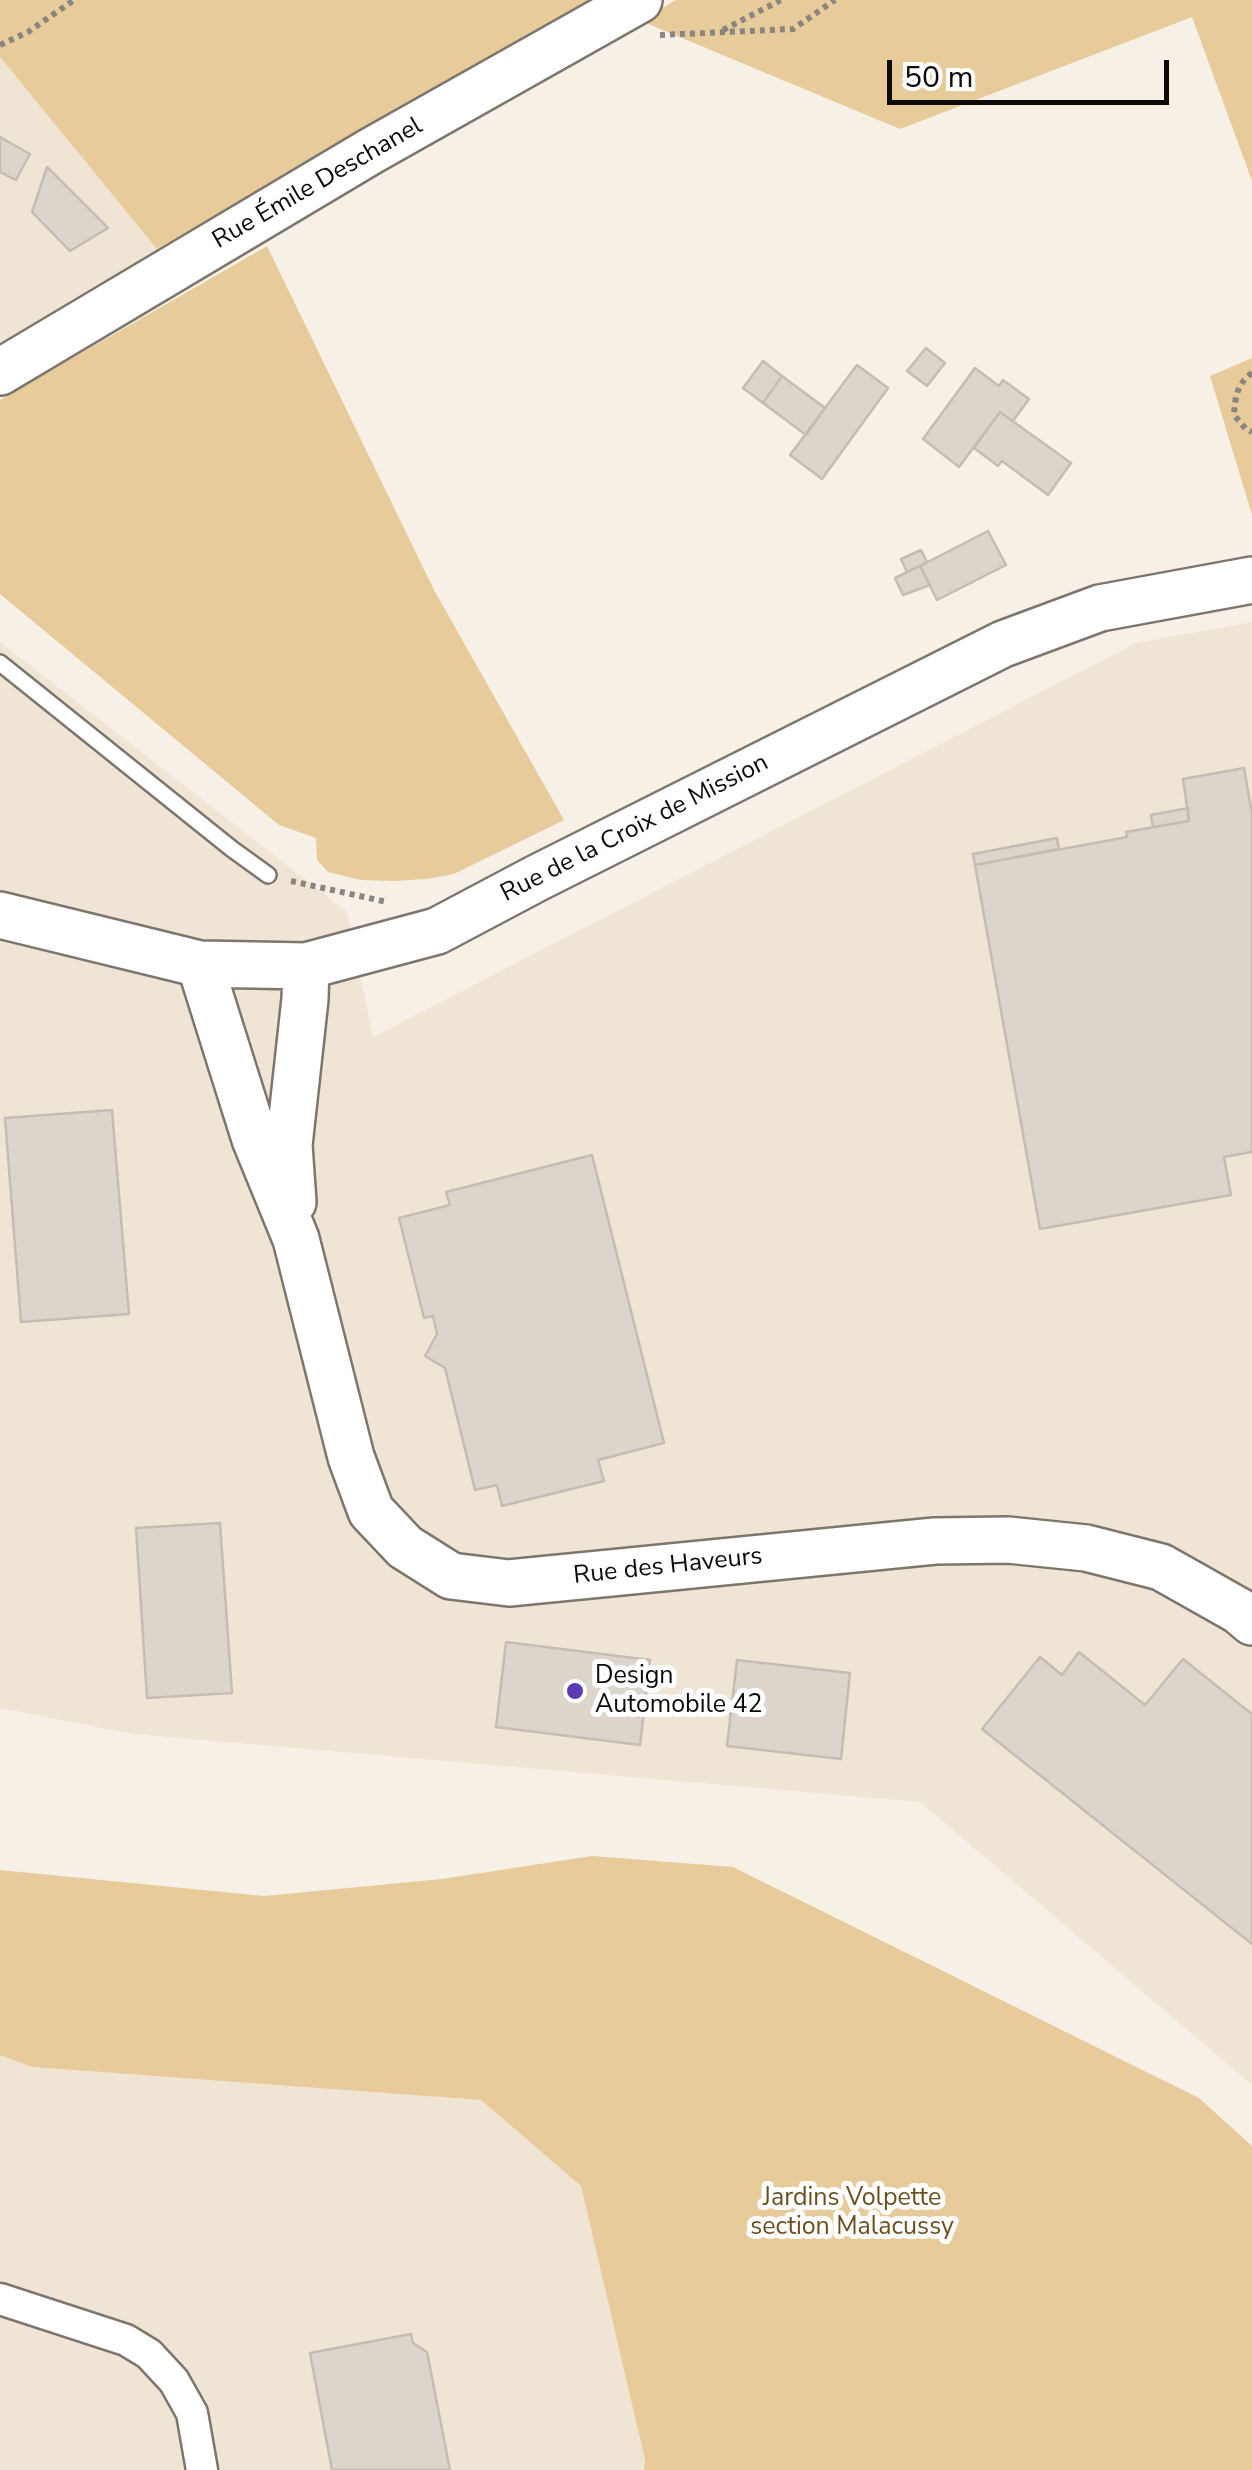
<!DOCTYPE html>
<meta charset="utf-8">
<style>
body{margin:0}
#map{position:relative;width:1252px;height:2470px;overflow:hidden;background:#f6f0e6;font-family:"Nunito Sans",sans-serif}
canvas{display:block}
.scale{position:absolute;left:887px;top:60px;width:282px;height:45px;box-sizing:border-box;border:5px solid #0d0b08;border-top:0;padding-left:12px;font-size:30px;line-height:35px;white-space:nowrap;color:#0d0b08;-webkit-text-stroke:8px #fefefe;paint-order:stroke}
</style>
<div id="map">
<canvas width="1252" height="2470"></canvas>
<div class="scale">50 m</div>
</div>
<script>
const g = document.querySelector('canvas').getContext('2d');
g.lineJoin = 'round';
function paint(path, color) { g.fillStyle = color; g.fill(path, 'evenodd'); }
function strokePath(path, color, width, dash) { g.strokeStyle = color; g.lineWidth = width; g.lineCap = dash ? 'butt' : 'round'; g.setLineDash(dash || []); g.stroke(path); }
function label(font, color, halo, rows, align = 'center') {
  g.font = font + ' "Nunito Sans",sans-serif'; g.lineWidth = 10; g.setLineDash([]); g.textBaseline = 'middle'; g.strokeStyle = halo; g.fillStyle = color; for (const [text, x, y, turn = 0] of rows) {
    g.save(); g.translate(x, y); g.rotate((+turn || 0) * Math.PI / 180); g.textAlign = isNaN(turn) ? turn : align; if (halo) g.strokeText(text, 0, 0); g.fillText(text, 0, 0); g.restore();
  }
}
const built = new Path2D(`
 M0,57l157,192 -157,94z
 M1252,622v1463l-332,-283 -787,-68 -133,-26v-1066l347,270 26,125 763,-394z
 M0,2055l32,12 449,33 100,85 64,275 -1,10h-644z`);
const green = new Path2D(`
 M0,0h591l-434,249 -157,-192z
 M676,0h576v181l-60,-164 -292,112 -259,-108z
 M267,246l167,344 130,230 -110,54 -27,5 -34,2 -32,-1 -33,-8 -11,-12 -1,-22 -37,-13 -279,-231v-194z
 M1252,358v157l-42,-139z
 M592,1856l141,11 466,231 53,48v324h-608l1,-10 -64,-274 -100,-86 -449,-33 -32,-12v-185l264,26 178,-17z`);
const building = new Path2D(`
 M0,137l30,17 -14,26 -16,-8z
 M47,167l61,61 -38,23 -38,-39z
 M926,348l19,15 -18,23 -20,-15z
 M763,361l19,15 -19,27 -20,-15z
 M857,365l31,23 -66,91 -32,-24z
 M975,368l24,18 4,-6 26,19 -16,22 -13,-9 -41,55 -36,-28z
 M782,376l43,32 -19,27 -43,-32z
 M1000,412l71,51 -23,32 -46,-34 -4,5 -24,-18z
 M988,531l18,34 -69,35 -17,-34z
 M921,550l6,12 -20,10 -6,-13z
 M920,566l10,19 -27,10 -8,-17z
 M1244,768l8,46v338l-28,5 7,38 -191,34 -65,-364 152,-28 -1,-5 63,-11 -6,-42z
 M1188,808l1,13 -36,6 -2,-12z
 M1057,838l2,11 -84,16 -2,-11z
 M112,1110l17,204 -108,8 -16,-204z
 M592,1155l72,288 -66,17 6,21 -102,25 -5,-21 -22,5 -30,-122 -20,-12 12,-22 -4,-18 -9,2 -25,-100 51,-13 -4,-13z
 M220,1523l12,170 -85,5 -11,-170z
 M506,1642l144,18 -10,85 -144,-18z
 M1079,1652l66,53 38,-46 69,55v230l-270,-215 58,-72 22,18z
 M737,1660l113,13 -9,86 -114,-13z
 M411,2334l2,9 14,9 23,118h-118l-22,-117z`);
const path = new Path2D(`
 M723,30l58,-30
 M660,35l133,-6 42,-29
 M0,45l28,-13 46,-32
 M1252,373c-15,11 -17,24 -18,42l12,14 6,3
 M291,881l96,21`);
const lane = new Path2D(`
 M0,663l232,186 36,26`);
const street = new Path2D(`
 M0,2299l126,41 23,14 25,27 18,32 10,57`);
const secondary = new Path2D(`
 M0,372l371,-221 268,-151
 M0,915l200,49 106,2 131,-35 100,-53 466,-234 97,-36 152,-28
 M200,964l55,175 41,100 55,218 20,54 34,36 46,29 58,7 426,-42 73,-1 78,8 75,19 78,44 13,11
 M293,1202l-4,-57 16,-146 1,-33`);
const markers = [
 [575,1691,10,"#5b3cb4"]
];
const streetNames = [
 ["Rue Émile Deschanel",318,184,-30],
 ["Rue de la Croix de Mission",635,829,-27],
 ["Rue des Haveurs",668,1567,-6]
];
const poiNames = [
 ["Design",595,1677],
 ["Automobile 42",595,1706]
];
const parkNames = [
 ["Jardins Volpette",852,2199],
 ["section Malacussy",852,2228]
];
paint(built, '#f0e5d4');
paint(green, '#e8cb9b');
paint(building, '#dbd5cb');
strokePath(building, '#c3bdb3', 2.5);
strokePath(lane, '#7c766d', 20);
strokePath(street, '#7c766d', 35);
strokePath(secondary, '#7c766d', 50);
strokePath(path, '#8a867f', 6, [5, 5]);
strokePath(lane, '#fff', 15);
strokePath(street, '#fff', 30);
strokePath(secondary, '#fff', 45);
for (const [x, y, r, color] of markers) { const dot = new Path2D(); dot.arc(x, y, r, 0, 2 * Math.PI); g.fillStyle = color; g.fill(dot); strokePath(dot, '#fefefe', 4); }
label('25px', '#0d0b08', '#fefefe', streetNames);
label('25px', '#0d0b08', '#fefefe', poiNames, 'left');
label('25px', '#6b501f', '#fefefe', parkNames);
</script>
